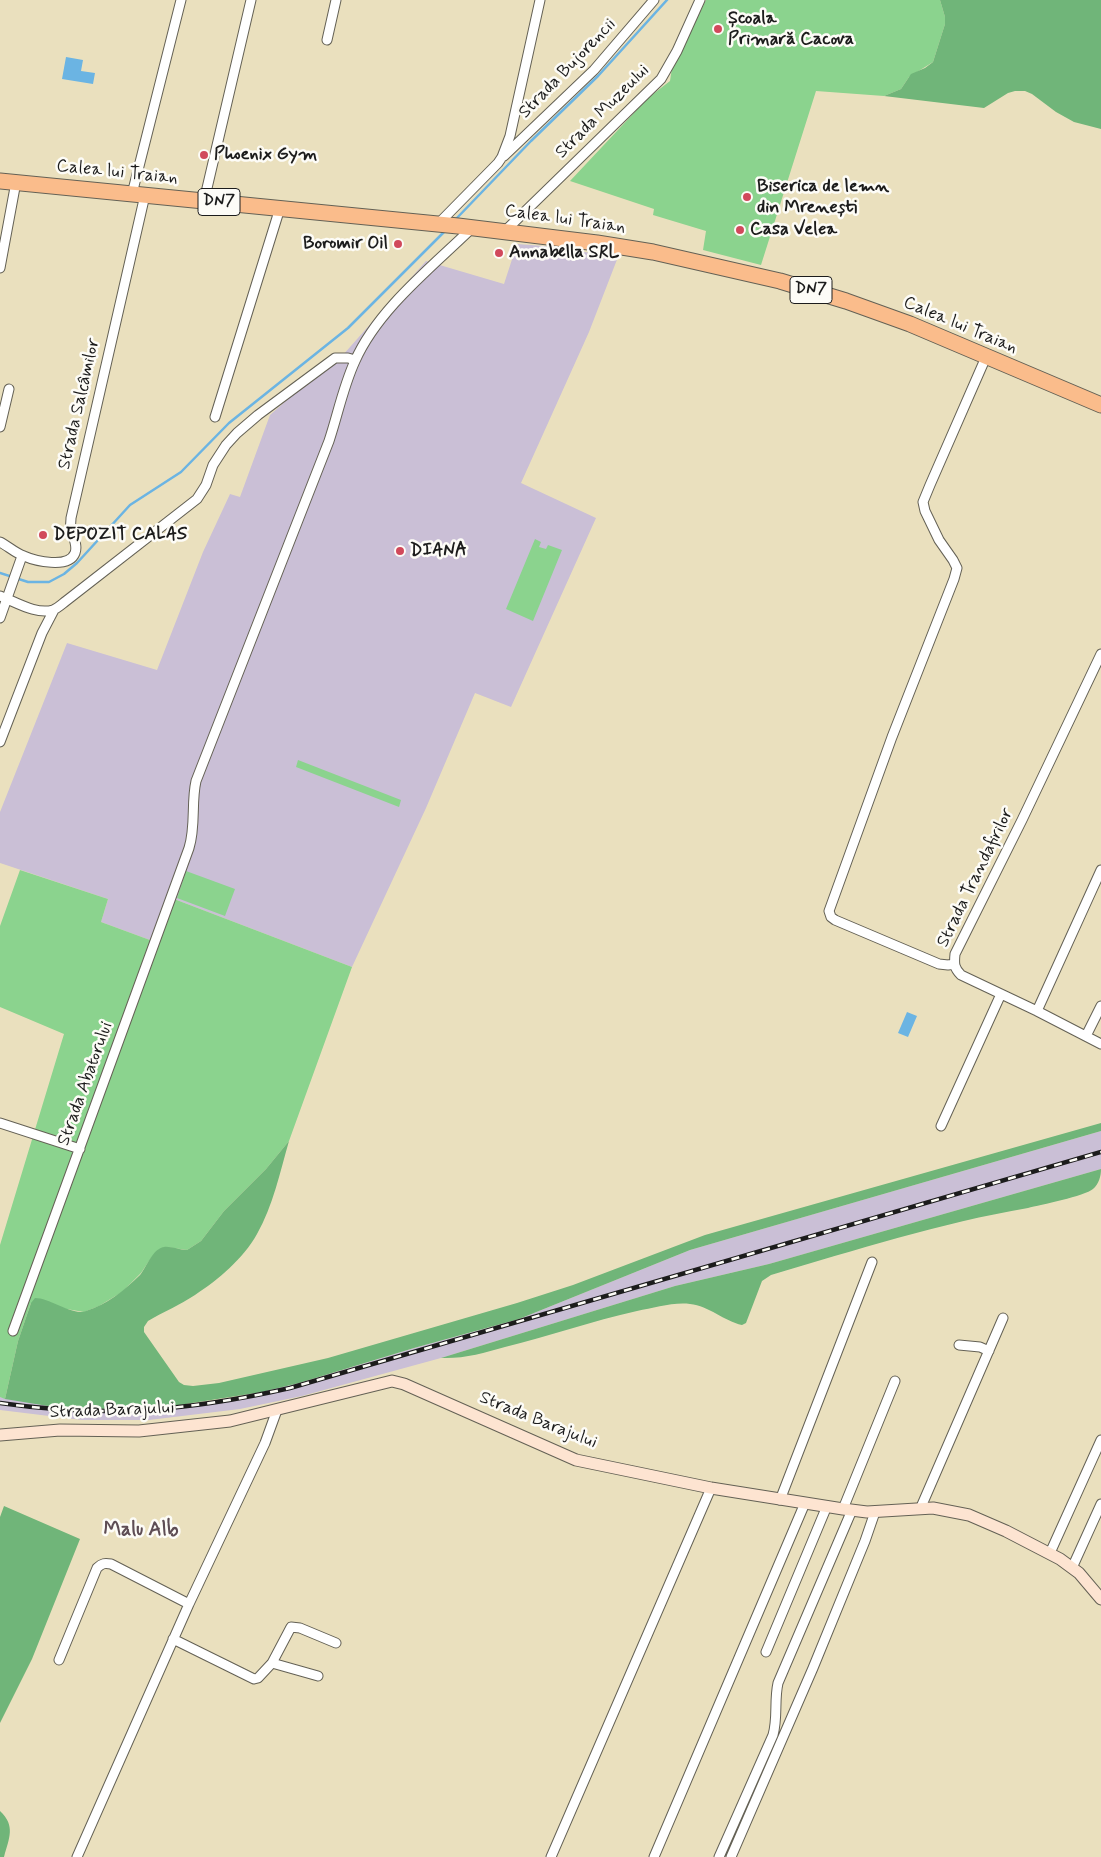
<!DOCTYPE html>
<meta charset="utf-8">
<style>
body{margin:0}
canvas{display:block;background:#eae0be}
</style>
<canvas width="1101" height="1857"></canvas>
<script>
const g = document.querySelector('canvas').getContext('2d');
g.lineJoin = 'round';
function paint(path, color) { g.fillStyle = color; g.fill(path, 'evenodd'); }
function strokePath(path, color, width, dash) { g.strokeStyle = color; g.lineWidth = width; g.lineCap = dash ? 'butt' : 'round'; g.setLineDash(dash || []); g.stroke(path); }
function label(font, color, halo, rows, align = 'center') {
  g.font = font + ' Mynerve,sans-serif'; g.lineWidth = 5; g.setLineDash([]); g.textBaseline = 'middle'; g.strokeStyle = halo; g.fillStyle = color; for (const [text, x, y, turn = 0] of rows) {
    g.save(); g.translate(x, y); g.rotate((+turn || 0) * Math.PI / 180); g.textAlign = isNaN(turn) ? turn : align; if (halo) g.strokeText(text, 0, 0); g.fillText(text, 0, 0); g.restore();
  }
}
const industrial = new Path2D(`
 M517,244l27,2 74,11 -29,75 -68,151 75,35 -85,189 -36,-14 -49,115 -74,159 -178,-68 -16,44 -57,-21 7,-23 -108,-36v-51l67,-169 90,27 46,-118 27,-58 10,3 30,-82 44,-39 21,-12 91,-103 78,23z
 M1101,1131v38l-332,95 -94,22 -234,72 -139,38 -62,13 -91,11h-67l-82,-10v-13l60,11 40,1 48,-1 50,-5 39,-6 62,-14 115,-35 105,-29 171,-69z`);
const green = new Path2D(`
 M706,0h234l5,17v7l-12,38 -24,15 -8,12 -17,7 -68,-5 -55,174 -58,-15 3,-19 -53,-16 1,-6 -84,-28 78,-83 22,-17 2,-13z
 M535,539l6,3 -2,5 7,2 2,-4 14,5 -29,71 -27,-12z
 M298,760l103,40 -2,7 -103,-40z
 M20,870l88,29 -7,23 57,21 16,-44 178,68 -63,174 -23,28 -42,42 -23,30 -14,9 -21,-3 -15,11 -10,15 -19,19 -23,14 -15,6 -53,-9 -13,38 -13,58 -5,-2v-152l64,-211 -64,-27v-81z
 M186,871l49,18 -10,27 -48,-18z`);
const forest = new Path2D(`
 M940,0h161v129l-27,-7 -18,-10 -24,-18 -7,-3h-10l-7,2 -24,15 -100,-12 17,-7 10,-15 14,-6 8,-6 12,-38v-7z
 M1101,1123v8l-411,119 -171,69 -105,29 -115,35 -37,9 -89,14 -73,3 -40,-1 -55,-9 13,-58 13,-38 4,-5c16,0 37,18 51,13 20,-6 39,-21 54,-36 7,-8 12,-26 24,-28 6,-1 16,3 23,3l14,-9 23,-30 42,-42 23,-28c-9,31 -16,65 -32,93 -14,25 -39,46 -62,61 -15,10 -32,17 -47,26l-4,6v5l35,50 5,3 9,1 26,-3 109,-25 189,-55 56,-18 132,-50z
 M1101,1169c0,7 -2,15 -8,20 -8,7 -53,16 -65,19 -88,15 -172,42 -257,67l-9,6 -16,42 -4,2c-18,-4 -33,-19 -52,-21 -17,-2 -36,4 -53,7 -45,10 -88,25 -132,36 -21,6 -42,12 -64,11l234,-72 94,-22z
 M4,1506l76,33 -48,120 -32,64v-206z
 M0,1811c16,15 9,27 4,46h-4z`);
const water = new Path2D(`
 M66,57l17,3 -2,11 14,2 -2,11 -31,-5z
 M907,1012l10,4 -9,21 -10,-4z`);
const stream = new Path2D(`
 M455,220l76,-79 67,-65 69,-76
 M0,573l28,9h21l15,-8 13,-11 53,-58 51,-33 48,-49 119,-95 98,-98`);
const street = new Path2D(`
 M327,40l9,-40
 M504,156l90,-86 60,-70
 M132,194l49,-194
 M204,201l47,-201
 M438,224l60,-61 4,-6 8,-21 30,-136
 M505,231l156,-152 16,-28 23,-51
 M0,268l16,-86
 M215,417l65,-209
 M0,427l9,-38
 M0,542c8,4 15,11 24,14 11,5 45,13 51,-3 3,-8 -2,-16 -4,-23 -1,-4 0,-8 0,-12l74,-323
 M0,596c16,6 36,19 53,14 5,-2 9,-6 13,-9l131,-102 9,-14 7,-20 13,-20 11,-12 21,-18 77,-57h13l7,2
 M0,618l22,-62
 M1101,654l-79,166 -67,134c-1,10 -1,14 6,21l76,36 64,33
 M0,742l42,-109 12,-23
 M954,964l-6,1 -9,-1 -104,-44 -4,-3 -2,-6 63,-174 62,-158 3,-11 -4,-8 -14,-20 -14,-29 -2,-9 7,-17 56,-128
 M1037,1011l64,-141
 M1086,1036l15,-30
 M0,1123l80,26
 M941,1126l60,-132
 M13,1331l176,-483c7,-22 2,-45 7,-67l133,-340c9,-27 14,-54 26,-80 23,-52 77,-94 117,-133
 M959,1345l21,2 9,4
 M780,1500l92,-238
 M921,1507l82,-189
 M843,1509l52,-128
 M1050,1553l51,-113
 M1072,1568l29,-64
 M173,1639l81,40 4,-1 14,-15 19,-36 9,1 36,15
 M766,1652l61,-146
 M59,1660l38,-92c5,-5 8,-5 14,-4l78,40
 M272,1663l46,13
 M77,1857l112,-253 76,-161 12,-33
 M551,1857l160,-369
 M654,1857l151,-354
 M719,1857l54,-122c5,-18 1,-34 5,-52l74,-173
 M731,1857l82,-189 52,-127 10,-29`);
const secondary = new Path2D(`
 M0,1435l60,-5 79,1 91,-10 162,-40 12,3 172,76 135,28 132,21 24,3 66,-4 36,7 37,16 54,28 19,14 22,26`);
const highway = new Path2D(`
 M0,181l458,45 139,17 56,9 127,29 66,20 64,23 191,81`);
const rail = new Path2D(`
 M0,1403c104,15 188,8 290,-15l811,-236`);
const markers = [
 [718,29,5,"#d1495b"],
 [204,155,5,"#d1495b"],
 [747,197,5,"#d1495b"],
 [740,230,5,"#d1495b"],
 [398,244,5,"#d1495b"],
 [499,253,5,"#d1495b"],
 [43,535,5,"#d1495b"],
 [400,551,5,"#d1495b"]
];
const shields = [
 [219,202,42],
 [811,290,42]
];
const shieldNames = [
 ["DN7",219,202],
 ["DN7",811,290]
];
const poiNames = [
 ["Școala",728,19],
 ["Primară Cacova",728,40],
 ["Phoenix Gym",214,155],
 ["Biserica de lemn",757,187],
 ["din Mrenești",757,208],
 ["Casa Velea",750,230],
 ["Boromir Oil",388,244,"right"],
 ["Annabella SRL",509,253],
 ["DEPOZIT CALAS",53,535],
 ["DIANA",410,551]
];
const streetNames = [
 ["Strada Bujorencii",568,69,-46],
 ["Strada Muzeului",603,112,-45],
 ["Calea lui Traian",117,173,6],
 ["Calea lui Traian",565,220,8],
 ["Calea lui Traian",960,326,23],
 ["Strada Salcâmilor",80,404,-77],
 ["Strada Trandafirilor",976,878,-64],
 ["Strada Abatorului",86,1084,-70],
 ["Strada Barajului",112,1411,-2],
 ["Strada Barajului",538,1421,22]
];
const quarterNames = [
 ["Malu Alb",141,1531]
];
paint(industrial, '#cabfd6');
paint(green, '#8bd38e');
paint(forest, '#70b579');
paint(water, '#6bb4e3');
strokePath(stream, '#6bb4e3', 2.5);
strokePath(street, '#646155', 11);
strokePath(secondary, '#646155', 13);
strokePath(highway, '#646155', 17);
strokePath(street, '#fff', 9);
strokePath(secondary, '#fde4d1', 11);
strokePath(highway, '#fabc8b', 15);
strokePath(rail, '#1c1c1c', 4.5);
strokePath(rail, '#fdfcf7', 2.5, [8]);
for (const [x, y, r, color] of markers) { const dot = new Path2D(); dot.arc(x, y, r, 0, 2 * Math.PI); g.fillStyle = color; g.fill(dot); strokePath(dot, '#fdfcf7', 2); }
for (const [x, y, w] of shields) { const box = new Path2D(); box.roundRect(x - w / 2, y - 13.5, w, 27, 4); g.fillStyle = '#fdfcf7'; g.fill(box); strokePath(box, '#1c1c1c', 1); }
label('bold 16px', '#1c1c1c', null, shieldNames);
label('bold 18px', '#1c1c1c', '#fdfcf7', poiNames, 'left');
label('18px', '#1c1c1c', '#fdfcf7', streetNames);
label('bold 20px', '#5e4d54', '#fdfcf7', quarterNames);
</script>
